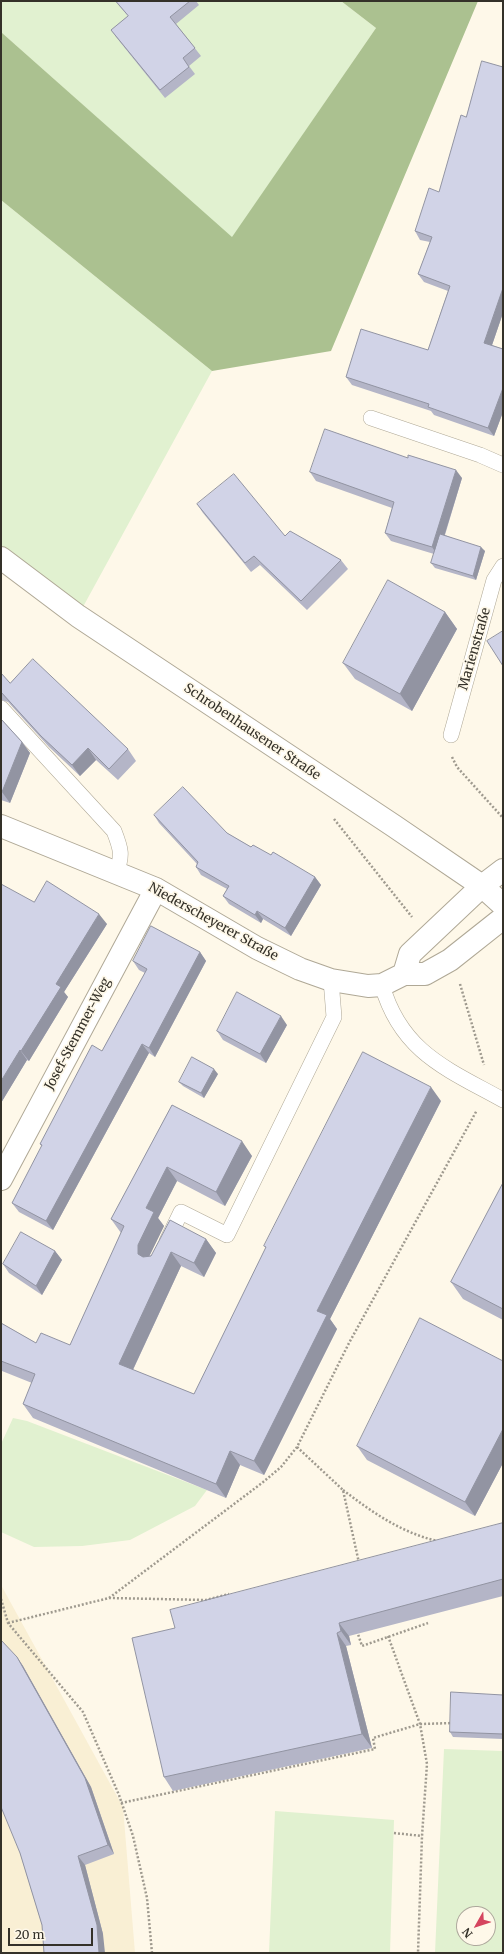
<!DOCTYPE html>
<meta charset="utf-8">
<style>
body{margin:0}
#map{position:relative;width:504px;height:1954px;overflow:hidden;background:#fef8e9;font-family:Merriweather,serif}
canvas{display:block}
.frame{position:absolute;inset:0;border:2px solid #343129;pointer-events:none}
.north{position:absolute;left:456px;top:1906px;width:40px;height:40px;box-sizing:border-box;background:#fef8e9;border:1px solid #ada89c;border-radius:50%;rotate:231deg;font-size:11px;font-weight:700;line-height:16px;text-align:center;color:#343129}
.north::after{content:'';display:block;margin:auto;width:14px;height:18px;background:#d5455f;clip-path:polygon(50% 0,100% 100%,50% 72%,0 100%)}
.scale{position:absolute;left:8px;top:1928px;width:85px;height:18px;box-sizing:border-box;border:2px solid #343129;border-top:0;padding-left:5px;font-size:12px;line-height:14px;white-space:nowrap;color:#343129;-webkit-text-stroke:3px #fef8e9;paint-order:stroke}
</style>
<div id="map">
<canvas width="504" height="1954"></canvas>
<div class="frame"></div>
<div class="north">N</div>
<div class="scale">20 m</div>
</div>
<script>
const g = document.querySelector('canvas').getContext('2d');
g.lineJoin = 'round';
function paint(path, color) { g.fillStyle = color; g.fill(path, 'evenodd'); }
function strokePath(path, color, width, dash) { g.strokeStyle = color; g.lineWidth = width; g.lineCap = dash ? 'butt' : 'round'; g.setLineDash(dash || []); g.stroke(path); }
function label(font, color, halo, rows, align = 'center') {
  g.font = font + ' Merriweather,serif'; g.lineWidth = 3.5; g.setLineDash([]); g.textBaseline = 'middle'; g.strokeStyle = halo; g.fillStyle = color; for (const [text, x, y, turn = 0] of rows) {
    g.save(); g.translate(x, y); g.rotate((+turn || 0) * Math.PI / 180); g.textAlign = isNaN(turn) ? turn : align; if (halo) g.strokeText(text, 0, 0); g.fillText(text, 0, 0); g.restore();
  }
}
const built = new Path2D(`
 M1,1585l122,222 12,146h-134z`);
const green = new Path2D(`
 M1,1h340l35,27 -144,210 -231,-206z
 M1,200l211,171 -134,245 -77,-58z
 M13,1418l14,3 180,69 -12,16 -65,34 -48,6 -48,1 -33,-15v-88z
 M444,1749l59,2v202h-68zM464,1914h24v24h-24z
 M275,1811l119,9 -4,133h-121z`);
const forest = new Path2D(`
 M341,1h137l-147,350 -119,20 -211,-171v-168l231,205 144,-209z`);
const path = new Path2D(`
 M452,757l5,10 46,51
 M334,819l78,98
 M460,984l24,81
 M297,1447l46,43 16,73
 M343,1490c29,22 57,42 94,51
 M109,1598l153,-115 19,-16 16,-20 52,-104 128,-233
 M1,1599l7,24 75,89 36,83 14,41 14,62 5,55
 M8,1623l101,-25 97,2 23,-6
 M357,1631l5,15 66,-23
 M388,1636l32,88 7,40 -5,72 -4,117
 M121,1803l254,-54 -2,-11 47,-14 33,-1
 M394,1833l28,3`);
const service = new Path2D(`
 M371,418l109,37 23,10
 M1,708l113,123c7,18 9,24 2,42
 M451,735l43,-155 9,-14
 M382,985c19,67 65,84 121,115
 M167,1241l14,-29 46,23 107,-218 -3,-37`);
const minor = new Path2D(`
 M1,826l155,63 101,59 43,21 31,11 37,6 14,-1 22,-11h21l25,-14 53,-42
 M404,974l6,-20 72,-68 21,-16
 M1,1179l155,-290`);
const secondary = new Path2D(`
 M1,558l77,58 316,210 88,60 21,19`);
const wall = new Path2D(`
 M115,1h81l3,4 -23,19 25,32 -12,10 6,8 -30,24 -49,-61 -5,-7 17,-14z
 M503,67v246l-11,32 11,4v63l-9,24 -60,-21 -3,-4 -79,-26 -6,-8 82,-27 20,-59 -24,-9 -6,-8 12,-32 -10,-2 -5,-9 24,-39 27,-75z
 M408,458l54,20 -17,57 40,16 -9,29 -41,-12 -4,-5 3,-9 -43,-13 -6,-8 7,-25 -76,-27 -6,-9z
 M197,504l88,32 56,24 7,9 -41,41 -47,-45 -9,7 -48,-59z
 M445,612l12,17 -45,82 -57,-32 -12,-16z
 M1,673l9,10 118,66 8,12 -18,19 -22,-20 -16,16 -31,-29 -41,-45 -7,-2z
 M1,719l21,23 8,11 -20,50 -9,-3z
 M154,815l73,18 24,14 20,8 44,22 6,8 -30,51 -28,-17 -2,4 -32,-19 -6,-8 4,-7 -26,-14 -5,-8 1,-3 -38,-41z
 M34,902l73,22 -43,68 4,5 -39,64 -2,-1 -26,43z
 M200,952l6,9 -51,96 -6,-4 -96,177 -34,-18 -7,-9 30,-56 -2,-3 62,-93 43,-78 -6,-3 -6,-9z
 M287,1025l-21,38 -43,-23 -6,-9z
 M218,1074l-14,24 -21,-12 -4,-4z
 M441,1101l-111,218 7,10 -73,146 -24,-10 -14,33 -193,-80 -10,-14 9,-21 -30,-12 -1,2v-50l35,20 34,2 51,-112 -10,-14 61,-114 80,51 -27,50 -48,-25 -19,37 6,8 -15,30 57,-17 10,14 -12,24 -23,-11 -48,104 61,24 72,-146 -2,-2z
 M503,1183v137l-40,-21 -12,-17z
 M55,1251l7,9 -20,35 -33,-22 -6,-9z
 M503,1361v102l-28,53 -108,-56 -10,-14z
 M503,1523v73l-154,40 2,9 -5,1 26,102 -199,43 -9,-14 11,-149z
 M17,1657l6,9 68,121 23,67 -29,11 18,69 -61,-9 -22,-72z
 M503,1695v44l-50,-2 -3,-5z`);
const shadedWall = new Path2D(`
 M503,288v25l-13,38 -6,-8z
 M503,388v24l-9,24 -6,-8z
 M456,470l6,8 -24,78 -6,-9z
 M481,547l4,4 -9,29 -3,-4z
 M445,612l12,17 -45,82 -12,-17z
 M22,742l8,11 -20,50 -8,-11z
 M88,748l8,12 -16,16 -8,-11z
 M315,877l6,8 -30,51 -6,-8z
 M257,911l6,8 -2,4 -6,-8z
 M99,914l8,10 -43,68 4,5 -39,64 -8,-10 35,-67z
 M200,952l6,9 -51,96 -6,-9z
 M281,1016l6,9 -21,38 -6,-9z
 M142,1044l7,9 -96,177 -7,-9z
 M20,1050l7,10 -26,43v-22z
 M214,1069l4,5 -14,24 -3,-5z
 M431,1087l10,14 -111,218 7,10 -73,146 -10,-14 63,-150z
 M242,1141l10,15 -27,50 -9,-14z
 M167,1167l10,14 -19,37 6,8 -16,33v9l-10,-14v-9l8,-37z
 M206,1239l10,14 -12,24 -10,-14z
 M55,1251l7,9 -20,35 -6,-9z
 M171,1252l10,14 -52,112 -10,-14z
 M503,1429v34l-28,53 -10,-14z
 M230,1451l10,14 -14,33 -10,-14z
 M339,1623l10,13 2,9 -10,-14z
 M337,1633l9,13 26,102 -10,-14z
 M17,1657l6,9 68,121 23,67 -6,-9z
 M78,1856l7,9 18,69 2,19h-6z`);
const building = new Path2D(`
 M116,1h74l-20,16 25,31 -12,10 6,9 -29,23 -49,-60 17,-14z
 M482,61l21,6v221l-19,55 19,6v39l-15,40 -60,-21 1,-3 -83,-27 15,-48 67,21 22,-64 -32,-12 14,-37 -17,-6 14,-43 10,4 22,-77 5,2z
 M325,429l83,29v-3l48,15 -24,77 -47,-14 9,-31 -84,-30z
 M234,474l51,62 5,-5 51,29 -40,41 -47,-45 -9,7 -48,-59z
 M440,534l41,13 -8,29 -42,-13z
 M388,580l57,32 -45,82 -57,-31z
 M503,631v35l-16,-25z
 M33,659l95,90 -19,20 -21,-21 -16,17 -31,-29 -40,-44v-19l9,10z
 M1,719l21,23 -20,50h-1z
 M183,787l44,46 24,14 2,-2 18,10 2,-3 42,25 -30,51 -28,-17 -2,4 -32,-19 6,-10 -33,-19 2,-5 -44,-47z
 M47,881l52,33 -43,70 5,3 -40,64 -1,-1 -19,31v-197l33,18z
 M151,926l49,26 -51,96 -7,-4 -96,177 -34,-18 30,-58 -2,-1 52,-99 10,6 45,-82 -14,-8z
 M237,992l44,24 -21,38 -43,-23z
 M363,1052l68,35 -114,224 10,4 -73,146 -24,-10 -14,33 -193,-80 12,-30 -34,-13v-38l35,20 5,-10 29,12 54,-119 -13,-7 61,-114 70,36 -26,51 -49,-25 -21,41 8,4 -16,33v9l5,3 8,-1 19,-36 36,19 -12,24 -23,-11 -52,112 75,30 72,-147 -2,-1z
 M192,1057l22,12 -13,24 -22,-11z
 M503,1183v126l-52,-27z
 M21,1232l34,19 -19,35 -33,-22z
 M420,1318l83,43v68l-38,73 -108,-56z
 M503,1523v56l-164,44 2,8 -4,2 25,101 -198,43 -32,-139 43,-10 -5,-18z
 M1,1640l16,17 68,121 23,67 -30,11 19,69 2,28h-55l-2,-28 -22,-72 -19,-46z
 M451,1692l52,3v39l-53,-2z`);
const streetNames = [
 ["Marienstraße",475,649,-74],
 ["Schrobenhausener Straße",252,732,34],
 ["Niederscheyerer Straße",213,922,29],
 ["Josef-Stemmer-Weg",78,1034,-62]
];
paint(built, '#f9efd4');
paint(green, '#e1f1d0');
paint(forest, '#abc190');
strokePath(service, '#afa896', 16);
strokePath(minor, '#afa896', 24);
strokePath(secondary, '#afa896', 24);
strokePath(path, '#9f9a8f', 2.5, [2, 2]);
strokePath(service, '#fff', 15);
strokePath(minor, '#fff', 22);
strokePath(secondary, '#fff', 22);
paint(wall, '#b4b5c7');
paint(shadedWall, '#9294a2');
paint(building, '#d1d3e7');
strokePath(building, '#9294a2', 1);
label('13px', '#343129', '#fef8e9', streetNames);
</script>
